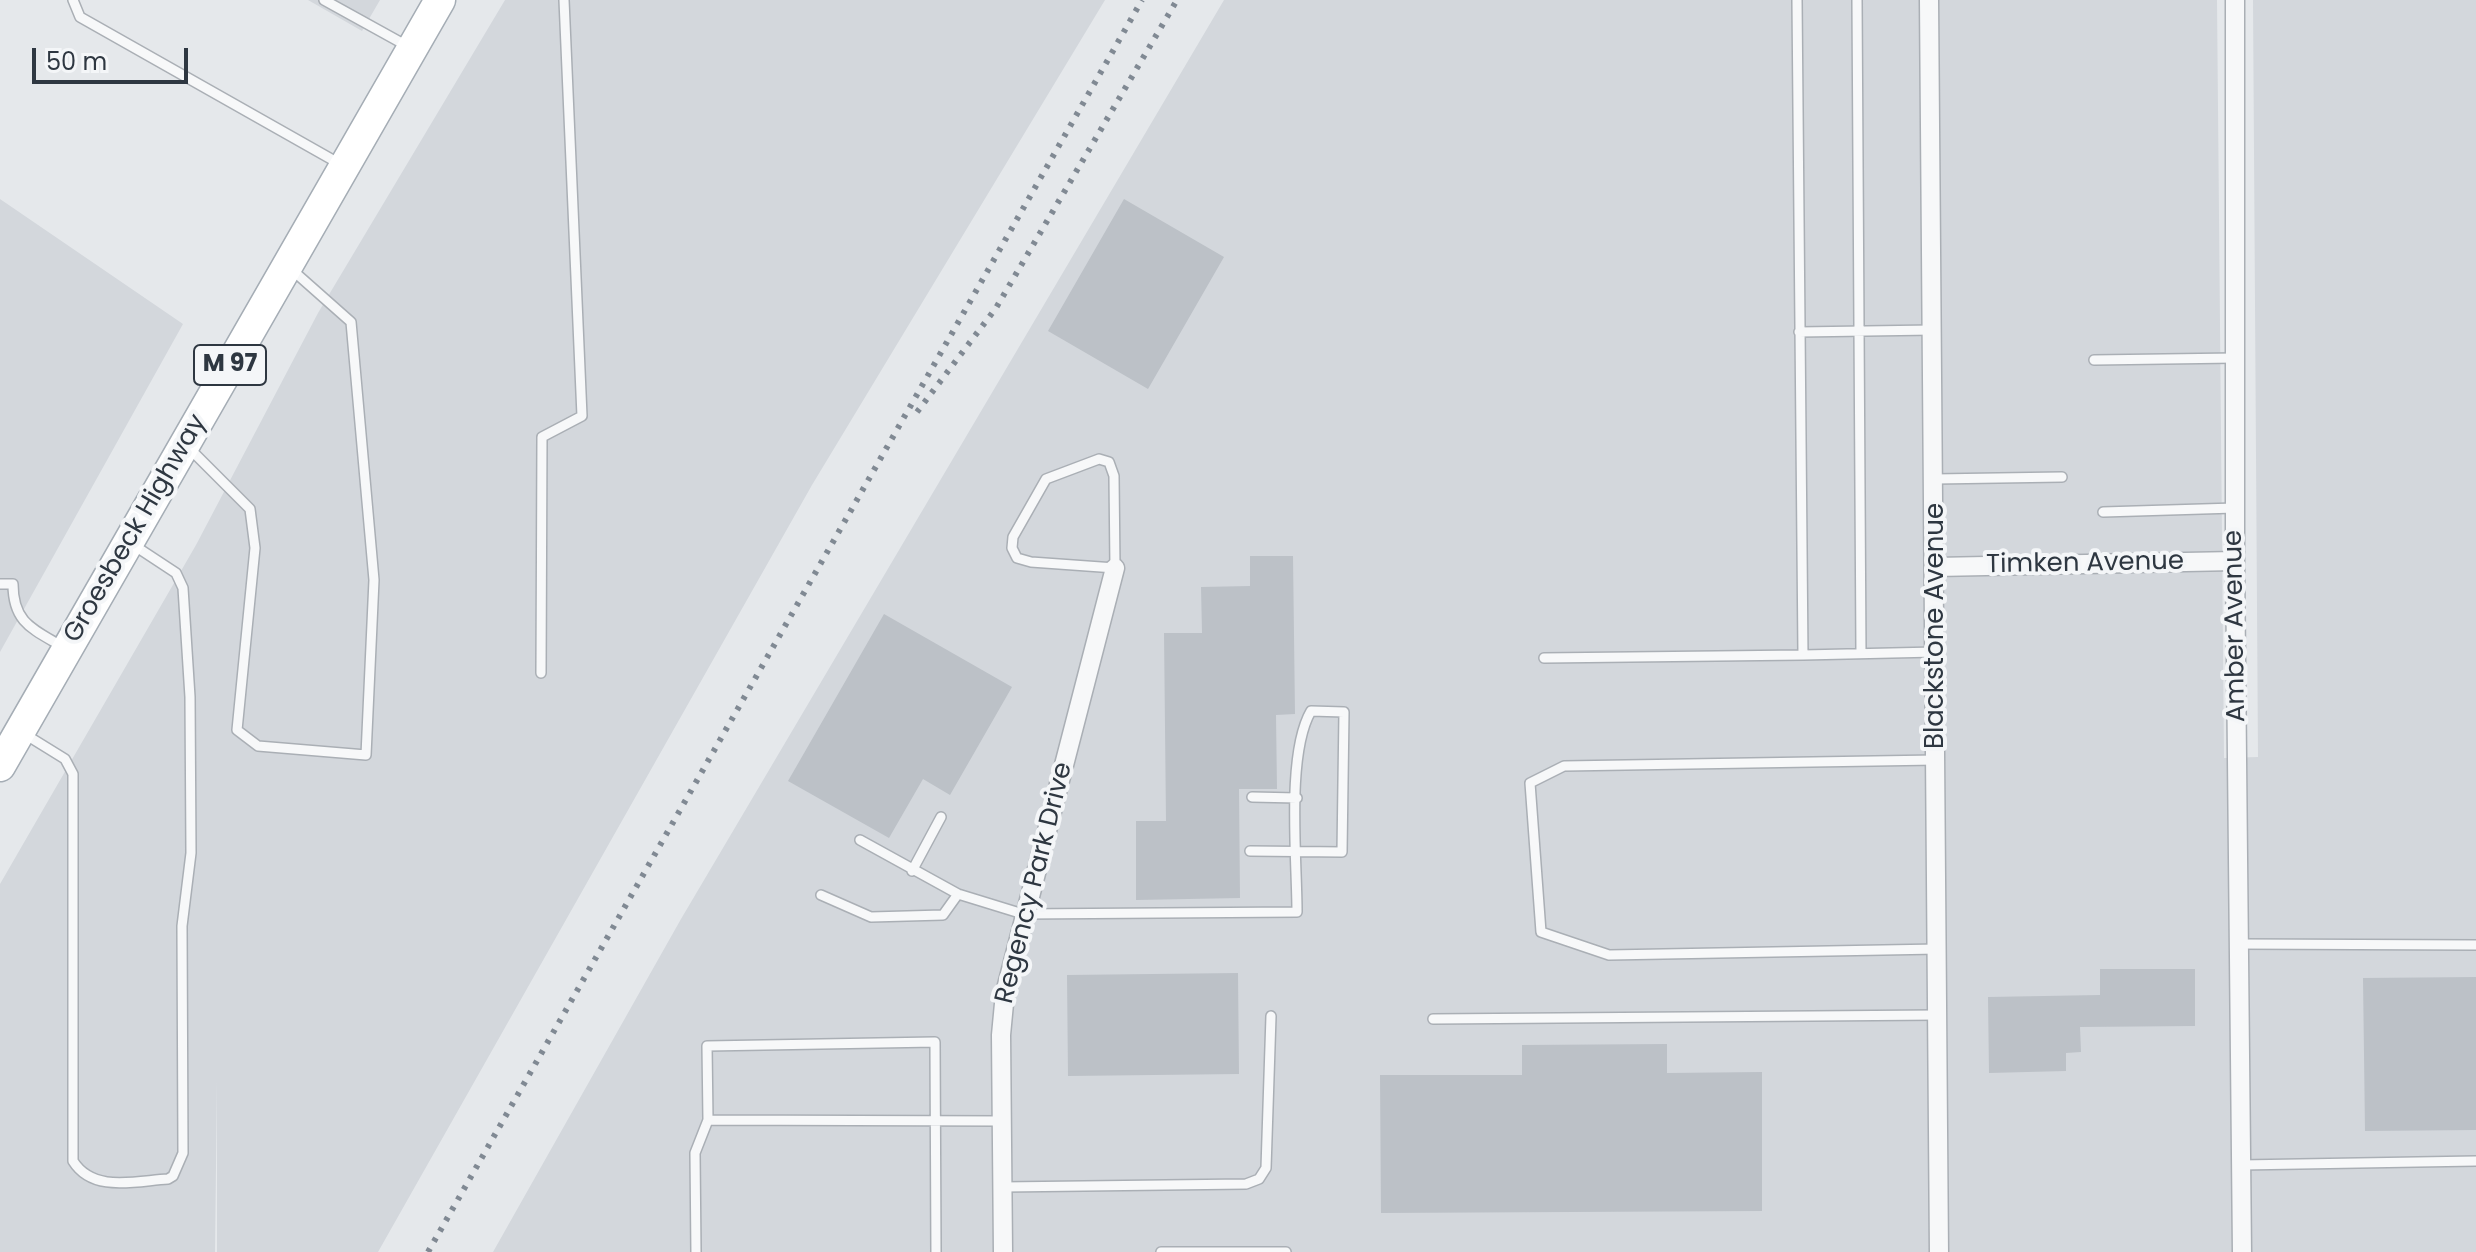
<!DOCTYPE html>
<style>
body{margin:0}
#map{position:relative;width:2476px;height:1252px;overflow:hidden;background:#e5e8eb;font-family:Poppins,sans-serif}
canvas{display:block}
.scale{position:absolute;left:32px;top:48px;width:156px;height:36px;box-sizing:border-box;border:4px solid #2e3741;border-top:0;padding-left:10px;font-size:24px;line-height:28px;white-space:nowrap;color:#2e3741;-webkit-text-stroke:6px #f4f6f8;paint-order:stroke}
</style>
<div id="map">
<canvas width="2476" height="1252"></canvas>
<div class="scale">50 m</div>
</div>
<script>
const g = document.querySelector('canvas').getContext('2d');
g.lineJoin = 'round';
function paint(path, color) { g.fillStyle = color; g.fill(path, 'evenodd'); }
function strokePath(path, color, width, dash) { g.strokeStyle = color; g.lineWidth = width; g.lineCap = dash ? 'butt' : 'round'; g.setLineDash(dash || []); g.stroke(path); }
function label(font, color, halo, rows, align = 'center') {
  g.font = font + ' Poppins,sans-serif'; g.lineWidth = 8; g.setLineDash([]); g.textBaseline = 'middle'; g.strokeStyle = halo; g.fillStyle = color; for (const [text, x, y, turn = 0] of rows) {
    g.save(); g.translate(x, y); g.rotate((+turn || 0) * Math.PI / 180); g.textAlign = isNaN(turn) ? turn : align; if (halo) g.strokeText(text, 0, 0); g.fillText(text, 0, 0); g.restore();
  }
}
const built = new Path2D(`
 M308,0h72l-18,31z
 M505,0h600l-293,485 -434,767h-161v-171l-2,171h-215v-368l196,-339 122,-232z
 M1224,0h993l7,758 34,-1 -5,-757h223v1252h-1983l188,-333z
 M0,199l183,125 -183,328z`);
const building = new Path2D(`
 M1124,199l100,58 -76,132 -100,-58z
 M1250,556h43l2,158 -19,1 1,74h-38l1,109 -104,2v-79h30l-2,-188h38l-1,-46 49,-1z
 M884,614l128,73 -62,108 -27,-16 -34,59 -101,-57z
 M2100,969h95v57l-115,1 1,25 -15,1v18l-77,2 -1,-76 112,-2z
 M1238,973l1,101 -171,2 -1,-101z
 M2476,977v153l-111,1 -2,-153z
 M1667,1044v29l95,-1v139l-381,2 -1,-138h142v-30z`);
const lane = new Path2D(`
 M73,0l7,17 260,147
 M324,0l85,47
 M1797,0l6,655 133,-3
 M1857,0l4,653
 M1799,332l134,-2
 M2094,360l141,-2
 M187,446l63,63 5,39 -18,182 21,16 108,9 8,-175 -23,-258 -61,-54
 M1099,459l10,3 5,14 1,92 -84,-6 -14,-4 -5,-10 1,-11 33,-58z
 M1935,479l127,-2
 M2103,512l132,-4
 M0,584h13c0,39 20,45 50,63
 M1544,658l259,-3
 M541,673l1,-236 40,-21 -18,-416
 M23,733l42,26 8,15v387c20,32 62,20 95,18l5,-3 10,-23 -1,-227 9,-73 -1,-156 -7,-109 -7,-15 -44,-29
 M1936,760l-372,6 -34,17 11,149 68,23 329,-6
 M1252,797l45,1
 M860,840l98,54 65,20 274,-2c0,-53 -11,-158 14,-201l33,1 -2,140 -92,-1
 M912,871l29,-54
 M821,895l50,22 72,-2 15,-21
 M2239,944l237,1
 M1433,1019l505,-4
 M708,1120l-1,-74 228,-4 1,210
 M2241,1165l235,-4
 M1003,1187l243,-3 13,-5 7,-11 5,-152
 M696,1252l-1,-99 13,-33 294,1
 M1161,1252h125`);
const street = new Path2D(`
 M1929,0l10,1252
 M2235,0v561l7,691
 M1936,567l299,-6
 M1003,1252l-2,-217 4,-42 110,-425`);
const primary = new Path2D(`
 M0,766l440,-766`);
const rail = new Path2D(`
 M917,412l79,-104 181,-308
 M428,1252l714,-1252`);
const shields = [
 [230,365,72]
];
const shieldNames = [
 ["M 97",230,365]
];
const streetNames = [
 ["Groesbeck Highway",136,529,-60],
 ["Timken Avenue",2085,564,-1],
 ["Blackstone Avenue",1936,626,-90],
 ["Amber Avenue",2236,626,-91],
 ["Regency Park Drive",1035,883,-76]
];
paint(built, '#d3d7dc');
paint(building, '#bcc1c7');
strokePath(lane, '#aaafb5', 12);
strokePath(street, '#aaafb5', 21);
strokePath(primary, '#a5adb5', 33);
strokePath(lane, '#f7f8f9', 9);
strokePath(street, '#f7f8f9', 18);
strokePath(primary, '#fff', 30);
strokePath(rail, '#808993', 6, [4, 8]);
for (const [x, y, w] of shields) { const box = new Path2D(); box.roundRect(x - w / 2, y - 20, w, 40, 6); g.fillStyle = '#f4f6f8'; g.fill(box); strokePath(box, '#2e3741', 2); }
label('bold 24px', '#2e3741', null, shieldNames);
label('26px', '#2e3741', '#f4f6f8', streetNames);
</script>
